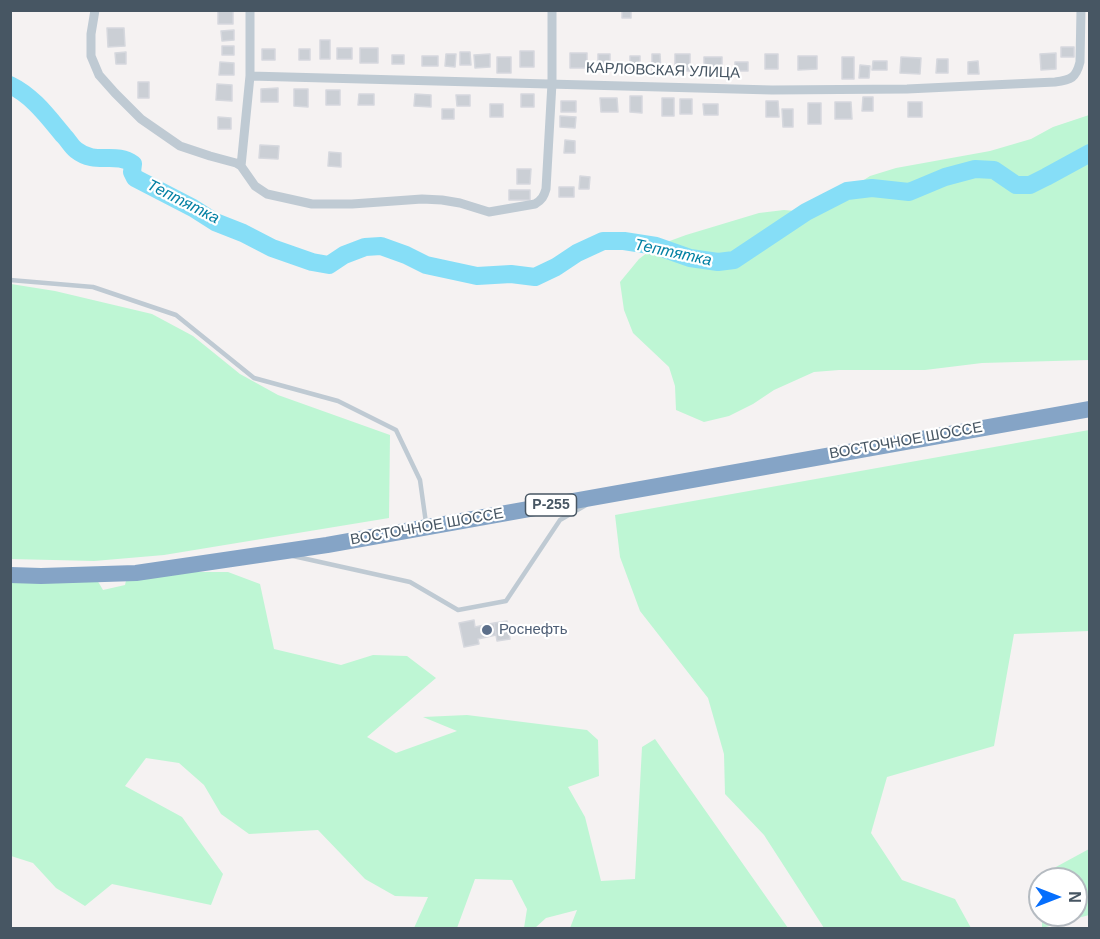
<!DOCTYPE html>
<meta charset="utf-8">
<style>
body{margin:0}
#map{position:relative;width:1100px;height:939px;overflow:hidden;background:#f5f2f2;font-family:Helvetica,sans-serif}
canvas{display:block}
.frame{position:absolute;inset:0;border:12px solid #475663;pointer-events:none}
.north{position:absolute;left:1028px;top:867px;width:60px;height:60px;box-sizing:border-box;background:#fff;border:2px solid #b5bbc1;border-radius:50%;rotate:90deg;font-size:16px;font-weight:700;line-height:24px;text-align:center;color:#475663}
.north::after{content:'';display:block;margin:auto;width:21px;height:27px;background:#056efd;clip-path:polygon(50% 0,100% 100%,50% 72%,0 100%)}
</style>
<div id="map">
<canvas width="1100" height="939"></canvas>
<div class="frame"></div>
<div class="north">N</div>
</div>
<script>
const g = document.querySelector('canvas').getContext('2d');
g.lineJoin = 'round';
function paint(path, color) { g.fillStyle = color; g.fill(path, 'evenodd'); }
function strokePath(path, color, width, dash) { g.strokeStyle = color; g.lineWidth = width; g.lineCap = dash ? 'butt' : 'round'; g.setLineDash(dash || []); g.stroke(path); }
function label(font, color, halo, rows, align = 'center') {
  g.font = font + ' Helvetica,sans-serif'; g.lineWidth = 4.5; g.setLineDash([]); g.textBaseline = 'middle'; g.strokeStyle = halo; g.fillStyle = color; for (const [text, x, y, turn = 0] of rows) {
    g.save(); g.translate(x, y); g.rotate((+turn || 0) * Math.PI / 180); g.textAlign = isNaN(turn) ? turn : align; if (halo) g.strokeText(text, 0, 0); g.fillText(text, 0, 0); g.restore();
  }
}
const green = new Path2D(`
 M1089,115v245l-107,3 -57,7h-86l-25,2 -40,18 -21,14 -24,12 -25,6 -28,-12 -1,-24 -6,-19 -36,-34 -9,-23 -4,-28 19,-23 17,-13 30,-11 73,-22 25,-3 22,2 19,-14 22,-7 23,-15 26,-8 94,-17 41,-12 22,-12z
 M11,284l44,7 97,23 41,22 47,38 38,21 112,40 -1,83 -225,37 -70,6 -83,-2z
 M1089,430v201l-75,3 -20,112 -107,31 -16,56 31,47 53,19 16,29h-147l-60,-93 -39,-41 -1,-40 -16,-56 -68,-87 -20,-54 -5,-42z
 M128,572h100l32,12 14,65 67,16 32,-10 34,1 29,22 -69,59 29,16 61,-22 -34,-14 44,-2 120,15 11,10 1,36 -31,11 17,30 16,64 34,-2 7,-132 13,-8 133,189h-218l7,-18 -31,8 -11,10h-11l3,-19 -15,-29 -37,-1 -18,49h-43l14,-31 -33,-1 -30,-17 -47,-49 -69,4 -28,-20 -17,-29 -25,-22 -33,-5 -21,28 57,31 41,57 -12,31 -99,-21 -27,22 -29,-18 -23,-25 -22,-7v-279l82,-4 10,17 22,-5z
 M1089,849v66l-47,13v-13h34v-36h-33v-5z`);
const river = new Path2D(`
 M10,85c23,11 38,32 54,51 4,4 7,10 12,14 20,16 39,1 57,14l-1,8 3,6 58,30 22,14 28,11 29,15 40,14 17,3 15,-10 21,-8 16,-1 25,9 20,10 51,11 34,-2 24,3 21,-10 21,-14 26,-12h21l32,5 34,12 28,4 16,-2 72,-48 41,-21 25,-3 37,4 36,-15 30,-8 19,1 22,15h14l16,-8 44,-24`);
const building = new Path2D(`
 M218,10h15v14h-15z
 M622,10h9v8h-9z
 M107,28h17l1,18 -17,1z
 M234,30v10l-12,1 -1,-10z
 M320,40h10v19h-10z
 M222,46h12v9h-12z
 M1061,47h13v10h-13z
 M337,48h15v11h-15z
 M360,48h18v15h-18z
 M262,49h13v11h-13z
 M299,49h11v11h-11z
 M520,51h14v16h-14z
 M126,52v12h-10l-1,-11z
 M460,52h10l1,13h-11z
 M570,53h17v15h-17z
 M1056,53v16l-15,1 -1,-16z
 M446,54h10l-1,13 -10,-1z
 M490,54v13l-15,1 -1,-13z
 M598,54h12v12h-12z
 M652,54h8l1,17 -9,1z
 M675,54h15v17h-15z
 M765,54h13v15h-13z
 M392,55h12v9h-12z
 M422,56h16v10h-16z
 M630,56h10v12l-10,1z
 M798,56h19v13l-19,1z
 M497,57h14v16h-14z
 M704,57h18v13h-18z
 M842,57h12v22h-12z
 M901,57l20,1 -1,16 -20,-1z
 M937,59h11v14h-12z
 M873,61h14v9h-15z
 M978,61l1,13h-11v-12z
 M220,62l14,1v12h-15z
 M735,62h13v9h-13z
 M860,65l10,1 -1,12h-10z
 M138,82h11v16h-11z
 M217,84l15,1v16l-16,-1z
 M278,88v14h-17v-13z
 M294,89h14v18l-14,-1z
 M326,90h14v15h-14z
 M359,94h15v11h-16z
 M415,94l16,1v12l-17,-1z
 M521,94h13v13h-13z
 M456,95h14v11h-13z
 M630,96h12v17l-12,-1z
 M863,97h10v14h-11z
 M600,98h17l1,14h-17z
 M662,98h12v18h-12z
 M680,99h12v15h-12z
 M561,101h15v11h-15z
 M766,101h12l1,16h-13z
 M835,102h16l1,17h-17z
 M908,102h14v15h-14z
 M808,103h13v21h-13z
 M490,104h13v13h-13z
 M703,104h15v11h-14z
 M442,109h12v10h-12z
 M782,109h11v18h-10z
 M560,116l16,1 -1,11 -15,-1z
 M218,117l13,1v11h-13z
 M565,140l10,1v12h-11z
 M260,145l19,1 -1,13 -19,-1z
 M329,152l12,1v14l-13,-1z
 M517,169h14l-1,15h-13z
 M580,176l10,1 -1,12h-10z
 M559,187h15v10h-15z
 M509,190h21v10h-21z
 M474,620l1,7 19,-4 2,12 -18,4 1,5 -15,3 -5,-24z
 M507,621l3,18 -13,2 -3,-18z`);
const lane = new Path2D(`
 M10,280l83,7 83,28 78,63 84,23 58,29 24,50 6,43
 M293,556l117,26 48,28 48,-9 54,-81 26,-15`);
const street = new Path2D(`
 M95,10l-4,24v22l8,19 16,18 26,26 39,27 30,10 26,7 5,3 14,20 12,8 45,10h40l70,-5 20,1 18,3 29,9 46,-8c7,-4 9,-8 11,-15l6,-106v-73
 M250,76l522,14 135,-1 148,-7c16,-2 21,-4 25,-20l1,-52
 M241,166l9,-90v-66`);
const highway = new Path2D(`
 M10,575l31,1 95,-3 191,-28 763,-136`);
const markers = [
 [487,630,6,"#5c6f8a"]
];
const shields = [
 [551,505,51]
];
const shieldNames = [
 ["Р-255",551,505]
];
const streetNames = [
 ["КАРЛОВСКАЯ УЛИЦА",663,71,2],
 ["ВОСТОЧНОЕ ШОССЕ",906,441,-10],
 ["ВОСТОЧНОЕ ШОССЕ",427,527,-10]
];
const serviceNames = [
 ["Роснефть",499,630]
];
const waterNames = [
 ["Тептятка",183,202,27],
 ["Тептятка",673,253,12]
];
paint(green, '#bef6d4');
strokePath(river, '#86def7', 18);
paint(building, '#cbcfd5');
strokePath(building, '#d6d8de', 1.5);
strokePath(lane, '#bfcad3', 4.5);
strokePath(street, '#bfcad3', 9);
strokePath(highway, '#85a4c6', 16);
for (const [x, y, r, color] of markers) { const dot = new Path2D(); dot.arc(x, y, r, 0, 2 * Math.PI); g.fillStyle = color; g.fill(dot); strokePath(dot, '#fff', 2); }
for (const [x, y, w] of shields) { const box = new Path2D(); box.roundRect(x - w / 2, y - 11, w, 22, 4.5); g.fillStyle = '#fff'; g.fill(box); strokePath(box, '#475663', 1.5); }
label('bold 14px', '#475663', null, shieldNames);
label('15px', '#475663', '#fff', streetNames);
label('15px', '#4e5e75', '#fff', serviceNames, 'left');
label('italic 16px', '#0380a3', '#fff', waterNames);
</script>
